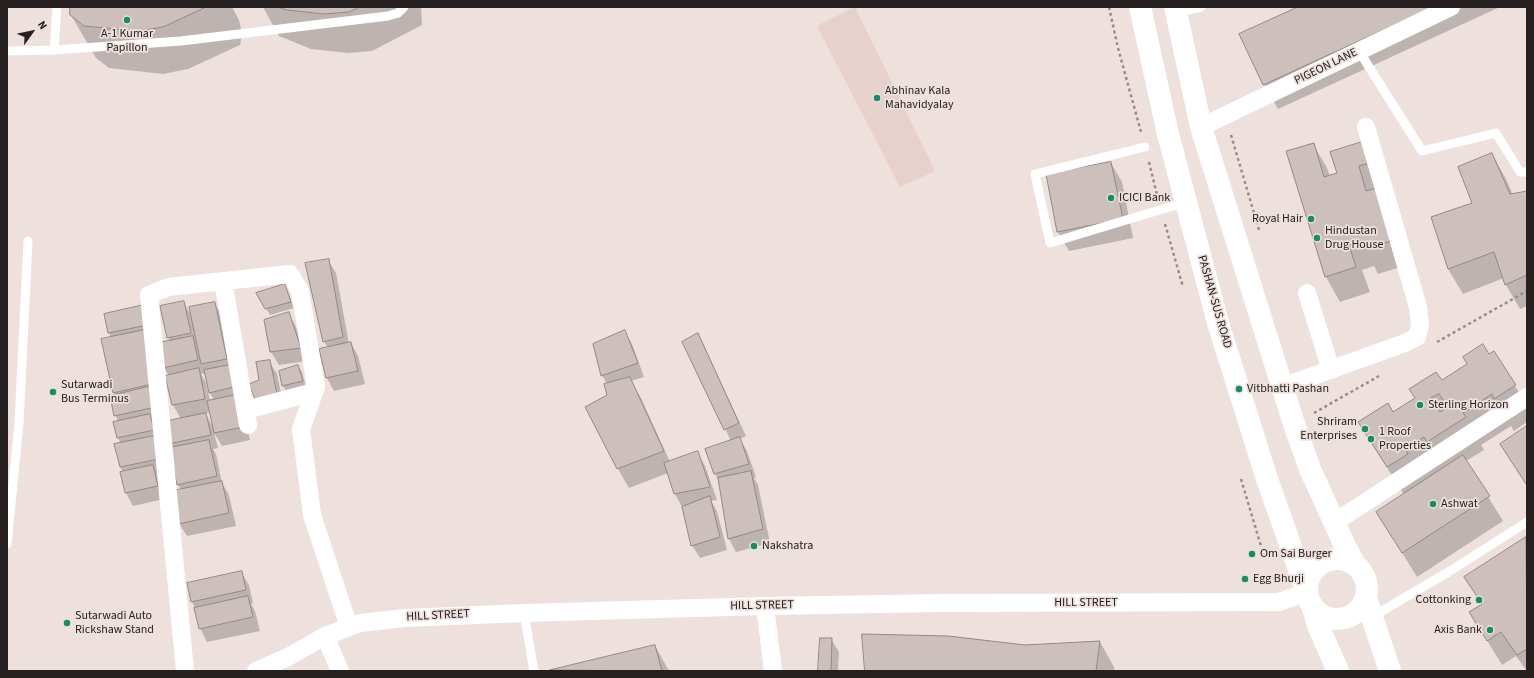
<!DOCTYPE html>
<style>
body{margin:0}
#map{position:relative;width:1534px;height:678px;overflow:hidden;background:#ede0dd;font-family:"Source Sans 3",sans-serif}
canvas{display:block}
.frame{position:absolute;inset:0;border:8px solid #262120;pointer-events:none}
.north{position:absolute;left:12px;top:12px;width:40px;height:40px;-webkit-text-stroke:3px #ede0dd;paint-order:stroke;rotate:57deg;font-size:11px;font-weight:700;line-height:16px;text-align:center;color:#262120}
.north::after{content:'';display:block;margin:auto;width:14px;height:18px;background:#262120;clip-path:polygon(50% 0,100% 100%,50% 72%,0 100%)}
</style>
<div id="map">
<canvas width="1534" height="678"></canvas>
<div class="frame"></div>
<div class="north">N</div>
</div>
<script>
const g = document.querySelector('canvas').getContext('2d');
g.lineJoin = 'round';
function paint(path, color) { g.fillStyle = color; g.fill(path, 'evenodd'); }
function strokePath(path, color, width, dash) { g.strokeStyle = color; g.lineWidth = width; g.lineCap = dash ? 'butt' : 'round'; g.setLineDash(dash || []); g.stroke(path); }
function label(font, color, halo, rows, align = 'center') {
  g.font = font + ' "Source Sans 3",sans-serif'; g.lineWidth = 3.5; g.setLineDash([]); g.textBaseline = 'middle'; g.strokeStyle = halo; g.fillStyle = color; for (const [text, x, y, turn = 0] of rows) {
    g.save(); g.translate(x, y); g.rotate((+turn || 0) * Math.PI / 180); g.textAlign = isNaN(turn) ? turn : align; if (halo) g.strokeText(text, 0, 0); g.fillText(text, 0, 0); g.restore();
  }
}
const built = new Path2D(`
 M854,7h1l80,164 -35,16 -83,-161z`);
const shadow = new Path2D(`
 M71,7h161l7,13 3,13 -2,12 -52,24 -25,5 -54,-6 -13,-10 -25,-43z
 M263,7h158l1,18 -50,26 -24,2 -37,-4 -32,-13z
 M1300,7h200l-222,102 -14,-25z
 M1362,143l48,121 -32,10 -4,-8 -12,4 8,22 -30,10 -14,-25 -39,-125 26,-8 14,24 3,8 8,-2z
 M1492,154l14,25 7,16 14,-3v114l-7,3 -14,-24 -2,-7 -41,16 -15,-25 -15,-52 40,-13z
 M1111,163l11,19 11,56 -64,13 -11,-19z
 M328,260l8,13 13,71 2,-1 7,13 7,28 -31,7 -7,-13 -7,-28 8,-2 -4,-7z
 M284,285l10,23 -24,7 -13,-21z
 M184,303l8,14 22,-14 8,13 28,124 -28,6 -8,-13 4,15 -5,1 3,5 6,29 7,12 7,31 -49,10 -8,-13 2,-33 -3,-6 -9,-40 12,-25 -8,-14 -6,-29h2l-5,-9 6,-25 -2,-5zM206,373l4,20 4,7 -4,1 -4,-18 -5,-9zM210,412l3,15 -8,-14z
 M143,306l23,166 -9,2 3,5 4,20 -31,7 -7,-13 -3,-21 -3,-5 1,-23 -3,-6 -4,-16h5l-4,-7v-20l-1,-3 -3,-54 -2,-5 -4,-18z
 M289,314l7,13 11,34 -28,4 -8,-13z
 M624,331l8,13 12,33 -13,4 10,17 29,64 27,-10 8,14 12,34 -6,1 6,10 10,39 -27,8 -8,-13 -10,-38 -7,-13 -7,-21 -39,15 -11,-19 -11,-85 -5,-9z
 M697,335l8,13 41,88 -6,3 7,12 9,26 -2,1 4,7 12,58 -34,9 -7,-13 -9,-56 -5,-9 16,-33 -47,-99z
 M1489,355l26,31 12,21v15l-13,9 -3,-5 -30,19 3,5 -18,11 37,60 -86,56 -40,-65 27,-17 -45,-73 34,-9 48,-32z
 M269,361l8,13 7,33 -24,-26z
 M298,366l4,6 4,16 -19,4 -4,-6z
 M1526,538l1,2v131l-11,-15 -14,9 -32,-53 12,-7 -16,-28z
 M241,572l8,13 4,18 -2,1 4,7 5,20 -53,11 -7,-14 -4,-19 -4,-7z
 M831,639l8,13 -1,19h-19z
 M1100,642l14,25v4h-248l159,-25z
 M655,646l14,25h-117z`);
const building = new Path2D(`
 M70,7h136l-43,20 -25,4 -54,-5 -14,-11z
 M278,7h82l-11,5 -24,2 -38,-4z
 M1298,7h135l-170,78 -24,-51z
 M1362,142l7,21 -10,3 7,25 14,-4 17,52 -34,11 -3,-9 -11,4 7,22 -31,10 -39,-126 28,-8 10,34 13,-4 -7,-21z
 M1492,153l18,41 17,-3v84l-22,10 -11,-33 -46,17 -17,-52 41,-14 -14,-36z
 M1111,162l12,57 -66,13 -11,-58z
 M329,259l14,78 -20,5 -18,-79z
 M285,284l6,18 -26,7 -9,-16z
 M184,301l7,32 -24,5 -7,-32z
 M215,302l12,57 -26,5 -12,-57z
 M144,305l4,20 -40,8 -4,-19z
 M289,312l12,36 -31,4 -6,-32z
 M144,330l12,53 -43,10 -12,-54z
 M625,330l13,33 -37,13 -8,-32z
 M698,333l41,90 -15,7 -42,-88z
 M193,336l5,24 -35,8 -5,-25z
 M351,342l7,29 -32,7 -7,-29z
 M1483,344l6,10 5,-3 22,34 -22,14 -2,-5 -29,19 3,4 -39,25 -3,-5 -19,12 3,5 -21,13 -29,-45 30,-19 5,9 22,-14 -6,-9 27,-17 6,8 25,-16 -4,-7zM1439,394l9,13 -8,5 -9,-14z
 M270,360l7,34 -22,5 -6,-15 10,-4 -3,-18z
 M230,365l4,22 -25,6 -5,-23z
 M298,365l5,16 -21,5 -3,-15z
 M199,368l6,31 -33,6 -7,-29z
 M630,377l34,74 -47,18 -32,-62 22,-12 -3,-11z
 M152,386l4,21 -42,9 -4,-20z
 M236,395l7,32 -29,6 -7,-32z
 M206,413l5,22 -43,9 -5,-22z
 M150,414l4,16 -37,8 -4,-16z
 M1527,426v57l-1,1 -26,-40z
 M154,436l5,23 -39,8 -6,-23z
 M740,437l9,27 -35,10 -9,-25z
 M209,440l8,36 -40,9 -8,-37z
 M698,451l12,36 -36,7 -10,-31z
 M1463,455l27,41 -88,57 -26,-41z
 M153,465l5,21 -33,7 -5,-21z
 M751,471l12,58 -35,10 -10,-61z
 M222,481l7,32 -51,11 -6,-33z
 M710,496l10,41 -29,9 -9,-39z
 M1526,537l1,112 -10,6 -16,-23 -14,9 -18,-29 13,-8 -18,-27z
 M242,571l4,19 -55,12 -4,-19z
 M248,596l5,21 -54,12 -5,-21z
 M862,634l86,2 77,9 75,-4 -4,30h-231z
 M820,638h12l-1,33h-13z
 M655,645l7,26 -112,-1z`);
const path = new Path2D(`
 M1109,7l9,41 23,84
 M1231,135l28,95
 M1149,162l8,33
 M1165,224l18,63
 M1437,342l90,-51
 M1314,413l65,-37
 M1241,479l23,77`);
const lane = new Path2D(`
 M1176,13l25,-6
 M54,50l3,-43
 M7,51l47,-1 127,-9 207,-25 10,-3 6,-6
 M1359,51l63,100 74,-18 24,39h7
 M1145,147l-110,27 15,69 136,-41
 M7,544l12,-121 9,-182
 M524,613l10,58
 M1372,617l78,-46 77,-49`);
const street = new Path2D(`
 M1201,127l250,-120
 M223,281l25,144
 M1307,293l24,77
 M1282,387l123,-44 12,-6 3,-12 -2,-18 -52,-180
 M246,410l68,-18
 M1335,522l192,-125
 M765,606l8,65
 M325,636l15,35
 M185,671l-36,-376 19,-8 122,-13 10,17 16,96 -15,42 11,86 37,112
 M256,671l32,-14 37,-21 35,-13 45,-5 119,-5 241,-7 176,-3 338,-1 28,-10`);
const secondary = new Path2D(`
 M1140,7l28,127 50,189 49,156 40,113
 M1175,7l26,120 93,297 16,45 35,77 10,19
 M1307 589a30 30 0 1 1 60 0a30 30 0 1 1-60 0Z
 M1366,597l6,20 18,54
 M1313,608l6,20 19,43`);
const markers = [
 [127,20,4,"#1b8a69"],
 [877,98,4,"#1b8a69"],
 [1111,198,4,"#1b8a69"],
 [1311,219,4,"#1b8a69"],
 [1317,238,4,"#1b8a69"],
 [1239,389,4,"#1b8a69"],
 [53,392,4,"#1b8a69"],
 [1420,405,4,"#1b8a69"],
 [1365,429,4,"#1b8a69"],
 [1371,439,4,"#1b8a69"],
 [1433,504,4,"#1b8a69"],
 [754,546,4,"#1b8a69"],
 [1252,554,4,"#1b8a69"],
 [1245,579,4,"#1b8a69"],
 [1479,600,4,"#1b8a69"],
 [67,623,4,"#1b8a69"],
 [1490,630,4,"#1b8a69"]
];
const poiNames = [
 ["A-1 Kumar",127,34,"center"],
 ["Papillon",127,48,"center"],
 ["Abhinav Kala",885,91],
 ["Mahavidyalay",885,105],
 ["ICICI Bank",1119,198],
 ["Royal Hair",1303,219,"right"],
 ["Hindustan",1325,231],
 ["Drug House",1325,245],
 ["Sutarwadi",61,385],
 ["Bus Terminus",61,399],
 ["Vitbhatti Pashan",1247,389],
 ["Sterling Horizon",1428,405],
 ["Shriram",1357,422,"right"],
 ["Enterprises",1357,436,"right"],
 ["1 Roof",1379,432],
 ["Properties",1379,446],
 ["Ashwat",1441,504],
 ["Nakshatra",762,546],
 ["Om Sai Burger",1260,554],
 ["Egg Bhurji",1253,579],
 ["Cottonking",1471,600,"right"],
 ["Sutarwadi Auto",75,616],
 ["Rickshaw Stand",75,630],
 ["Axis Bank",1482,630,"right"]
];
const streetNames = [
 ["PIGEON LANE",1326,67,-26],
 ["PASHAN-SUS ROAD",1214,302,74],
 ["HILL STREET",1086,603],
 ["HILL STREET",762,606,-1],
 ["HILL STREET",438,616,-3]
];
paint(built, '#e7d1cc');
paint(shadow, '#0003');
paint(building, '#ccbfbc');
strokePath(building, '#948885', 1);
strokePath(path, '#978d8b', 2.5, [3, 3]);
strokePath(lane, '#fff', 9);
strokePath(street, '#fff', 18);
strokePath(secondary, '#fff', 22);
for (const [x, y, r, color] of markers) { const dot = new Path2D(); dot.arc(x, y, r, 0, 2 * Math.PI); g.fillStyle = color; g.fill(dot); strokePath(dot, '#ede0dd', 1.5); }
label('12px', '#262120', '#ede0dd', poiNames, 'left');
label('12px', '#262120', '#ede0dd', streetNames);
</script>
